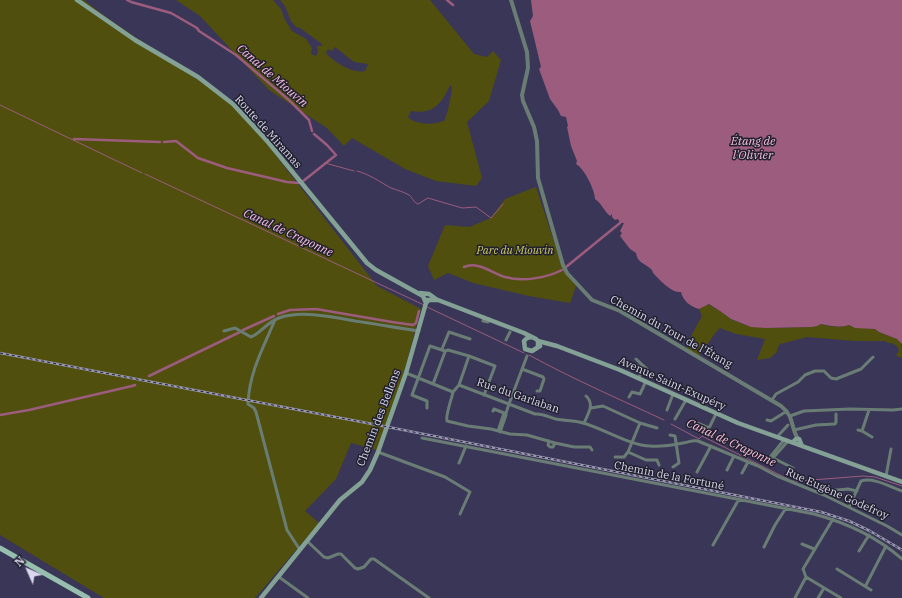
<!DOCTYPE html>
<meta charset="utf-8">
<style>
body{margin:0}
#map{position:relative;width:902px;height:598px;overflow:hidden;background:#3a3657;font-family:"IBM Plex Serif",serif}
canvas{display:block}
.north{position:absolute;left:8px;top:550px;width:40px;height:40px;-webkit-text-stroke:3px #21202f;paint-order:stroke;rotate:315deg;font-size:11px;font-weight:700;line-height:16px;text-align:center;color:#d8d7ec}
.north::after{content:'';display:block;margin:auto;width:14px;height:18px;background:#d8d7ec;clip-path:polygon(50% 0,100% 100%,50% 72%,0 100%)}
</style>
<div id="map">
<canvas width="902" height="598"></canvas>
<div class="north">N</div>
</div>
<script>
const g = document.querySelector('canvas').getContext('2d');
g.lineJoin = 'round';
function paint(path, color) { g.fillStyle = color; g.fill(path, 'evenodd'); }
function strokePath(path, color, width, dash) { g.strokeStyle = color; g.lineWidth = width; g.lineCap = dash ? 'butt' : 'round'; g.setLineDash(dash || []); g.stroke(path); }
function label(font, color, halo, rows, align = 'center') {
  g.font = font + ' "IBM Plex Serif",serif'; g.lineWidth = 3; g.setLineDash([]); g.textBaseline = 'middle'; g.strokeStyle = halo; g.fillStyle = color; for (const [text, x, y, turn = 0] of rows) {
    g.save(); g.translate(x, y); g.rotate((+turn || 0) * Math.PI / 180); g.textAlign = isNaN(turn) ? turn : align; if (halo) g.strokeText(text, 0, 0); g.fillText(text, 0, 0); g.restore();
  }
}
const green = new Path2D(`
 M0,0h84l19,15 136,93 138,178 44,23 -20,74 -24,67 -26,-7 -15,36 -31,32 14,12 -64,75h-151l-104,-63z
 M176,0h97l8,9 4,11 7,11 14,8 6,9 -1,6 5,2 2,-4 -1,-6h4l1,-2 -22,-16 -4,-1 -5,-6 -6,-15 -5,-6h150l44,54 13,3 6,-6 8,9 -12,41 -22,21 15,56 -6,8 -40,-5 -31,-12 -53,-31 -8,8 -17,-18 -58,-38 -69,-74zM335,47l19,15 14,2 -3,7c-12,3 -32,-9 -39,-18l2,-4 4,2zM450,85l2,2c0,6 -5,30 -8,34 -11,4 -28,4 -36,-4l3,-6c21,4 31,-7 39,-26z
 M536,187l27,82 13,17 -6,17 -41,-7 -56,-13 -25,-10 -14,7 -6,-14 17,-41 24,2 22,-9 14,-19z
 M708,304l12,7 11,8 14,6 20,3 47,-1 9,-3 7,2 12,1 9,-2 3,2 23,2 4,3 18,7 4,4 1,15 -5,-2 -1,-2 3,-2 -1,-5 -6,-4h-4l-3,-2h-30l-48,-4 -27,7 -3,5v3l-7,6 -13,2 8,-21 -29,-5 -16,-6 -4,4 -17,24 -13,-7 4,-7v-4l12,-22 -3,-7z`);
const water = new Path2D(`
 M531,0h371v344l-5,-5 -18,-7 -4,-3 -20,-1 -6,-3c-10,3 -18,1 -28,-1l-4,2 -5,1 -47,1 -14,-1 -20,-8 -11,-8 -11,-7 -10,5c-8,-2 -16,-8 -18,-17 -10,1 -21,-12 -27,-18 -2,-2 -1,-3 -3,-5 -7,-6 -14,-7 -15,-16l-6,-4 -10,-13 2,-3 -2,-2 4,-8h-4l-2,-4 -3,1 -3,-3v-3l-2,2c-6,-5 -8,-12 -15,-17 0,-9 -11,-31 -19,-35l1,-3 -6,-15 -4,-19 1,-1 -2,-9 -5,-1 -3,-6 -8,-11 -11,-30 2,-2 -11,-46 3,-5z`);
const stream = new Path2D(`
 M0,105l142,68
 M325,163l29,8
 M357,171c12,3 23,11 34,17 6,2 13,4 18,7 4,3 4,7 9,9l10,-6 34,10 14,-1 15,11 12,-14
 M145,174l279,131
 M427,307l97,46
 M529,355c44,24 90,44 135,65
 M671,424l28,15 3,-3 90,45h7l64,-5 12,1 27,9`);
const canal = new Path2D(`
 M127,0l4,2 40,11 26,15 2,3 37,24 54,46 19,19 3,11
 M447,0l6,5
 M74,139l86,3
 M164,142l12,-1 22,17 29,10 60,14 12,1
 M302,182l34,-27 -9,-10 -13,-11
 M464,267c14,-6 28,6 41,10 18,5 41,1 57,-7
 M566,267l54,-44
 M278,314l12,-4 26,-1 76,13 21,3 3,-2 3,-12
 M243,330l31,-14
 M149,376l91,-44
 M0,415l29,-5 103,-24 3,-1`);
const minor = new Path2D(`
 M484,317l-1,4 5,1 1,-3
 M275,320c-12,28 -26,53 -27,84l6,4 2,4 31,118 13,20
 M224,331l11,-3 16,9c9,-3 16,-15 28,-19 22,-8 54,-1 76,3 21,3 43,7 64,10
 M506,340l4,-8
 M442,349l7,-17 21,7
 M445,351l3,-1 21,6
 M636,359l11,10 -1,2 -7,-5h-2l4,5 -2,7
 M522,369l21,8 1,2 -4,12h-3
 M406,373l47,19 6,-7 76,29c8,-1 13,3 21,5 9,2 18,1 27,4 19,5 48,23 67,23 10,1 23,-1 33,-3 6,-1 9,-3 15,-2l60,25 19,10 47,19 63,31 15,9
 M459,385l10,-29 26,10 -11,29
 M453,392c-1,6 -8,24 -6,29l21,5 23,3 19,5 17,1 28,8 -2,4h-3l-2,-2 1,-4
 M629,397l3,-5 8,2 6,-13
 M772,400l4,-6 22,-12 7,-7 10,-4h9l7,7 5,1 25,-10 12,-12
 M509,404l18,-48
 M427,408v-7l-15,-6 18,-49 15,5v1l-12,32
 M591,408l12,-2 37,17 17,5
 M667,410l6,-16
 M493,411l1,-2 10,4
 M790,416l14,-5 46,-2 43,1 9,-1
 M675,419l11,-19
 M767,420l4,1 16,-10
 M584,423c4,-9 11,-19 2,-27
 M697,423l12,5 7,-14
 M794,430l22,-5 19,-1 1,-2v-8
 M858,430l4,1 7,-21
 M498,431l6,-18h2l3,-9
 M862,431l10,6
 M500,432l6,-17v-2
 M670,435l5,1 4,27 -6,4
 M777,437l11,-12
 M422,438l392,76c33,9 62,22 88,45
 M788,441l-15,17 20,10
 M555,443l19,4h16l2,3
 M378,452l67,25 25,15 -10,22
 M628,452l18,8h11l2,5
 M771,456l13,-16
 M615,457h9l4,-5 12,-29
 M459,463l7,-17
 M727,470l7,-14
 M697,472l14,-26
 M742,473l6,-11
 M886,476l5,-27
 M824,495l2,-4 22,-2 9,2
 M849,507l12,-26c13,-4 29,6 41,10
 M307,541l17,16 4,1 10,-4h3l14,14 3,1 6,-2 7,-8h3l55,39
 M802,544l12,5
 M713,545l26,-46
 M764,547l11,-22 11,-17
 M859,551l10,-16
 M837,569l34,21
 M279,577l29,21
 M806,577l35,21
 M866,585l20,-39
 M795,598l11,-21 -3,-8 30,-50
 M818,598l6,-10`);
const tertiary = new Path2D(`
 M511,0l16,52 1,16 -6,27 1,6 11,26 3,14 1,37 25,87 4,8 25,27 28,11 161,95c14,11 9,20 17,33`);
const secondary = new Path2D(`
 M77,0l58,40 63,37 35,27 35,38 99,121 9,7 47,26 3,7
 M420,293l9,1 7,5
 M426,300h12l86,33 12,6 2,2v6
 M531,337l-4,1 -3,3 1,8 7,2 8,-5
 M538,341l19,5 63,24 118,53 164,59
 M794,441l2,-2h3l3,7
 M261,598l79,-98 22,-18 8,-12 8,-18 28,-79 20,-70 2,-2`);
const primary = new Path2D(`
 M0,548l88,50`);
const rail = new Path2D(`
 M0,353l388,74 433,85 28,9 21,10 32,19`);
const streetNames = [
 ["Route de Miramas",268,132,48],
 ["Chemin du Tour de l'Étang",671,332,29],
 ["Avenue Saint-Exupéry",672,384,24],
 ["Rue du Garlaban",518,396,19],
 ["Chemin des Bellons",379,418,-69],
 ["Chemin de la Fortuné",669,476,11],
 ["Rue Eugène Godefroy",837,494,24]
];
const parkNames = [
 ["Parc du Miouvin",515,251]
];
const waterNames = [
 ["Canal de Miouvin",272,76,41],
 ["Étang de",753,142],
 ["l'Olivier",753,156],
 ["Canal de Craponne",288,233,25],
 ["Canal de Craponne",731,443,25]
];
paint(green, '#504f0e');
paint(water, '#9b5c7d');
strokePath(stream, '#9b5c7d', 1);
strokePath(canal, '#9b5c7d', 2.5);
strokePath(minor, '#6a7d75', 3);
strokePath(tertiary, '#6a7d75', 4);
strokePath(secondary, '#83a295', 4.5);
strokePath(primary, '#97bfae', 5);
strokePath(rail, '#9997b1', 2.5);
strokePath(rail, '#21202f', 1, [3]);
label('11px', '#d8d7ec', '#21202f', streetNames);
label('italic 11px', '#ccca66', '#21202f', parkNames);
label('italic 12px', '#f8bfdb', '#21202f', waterNames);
</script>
